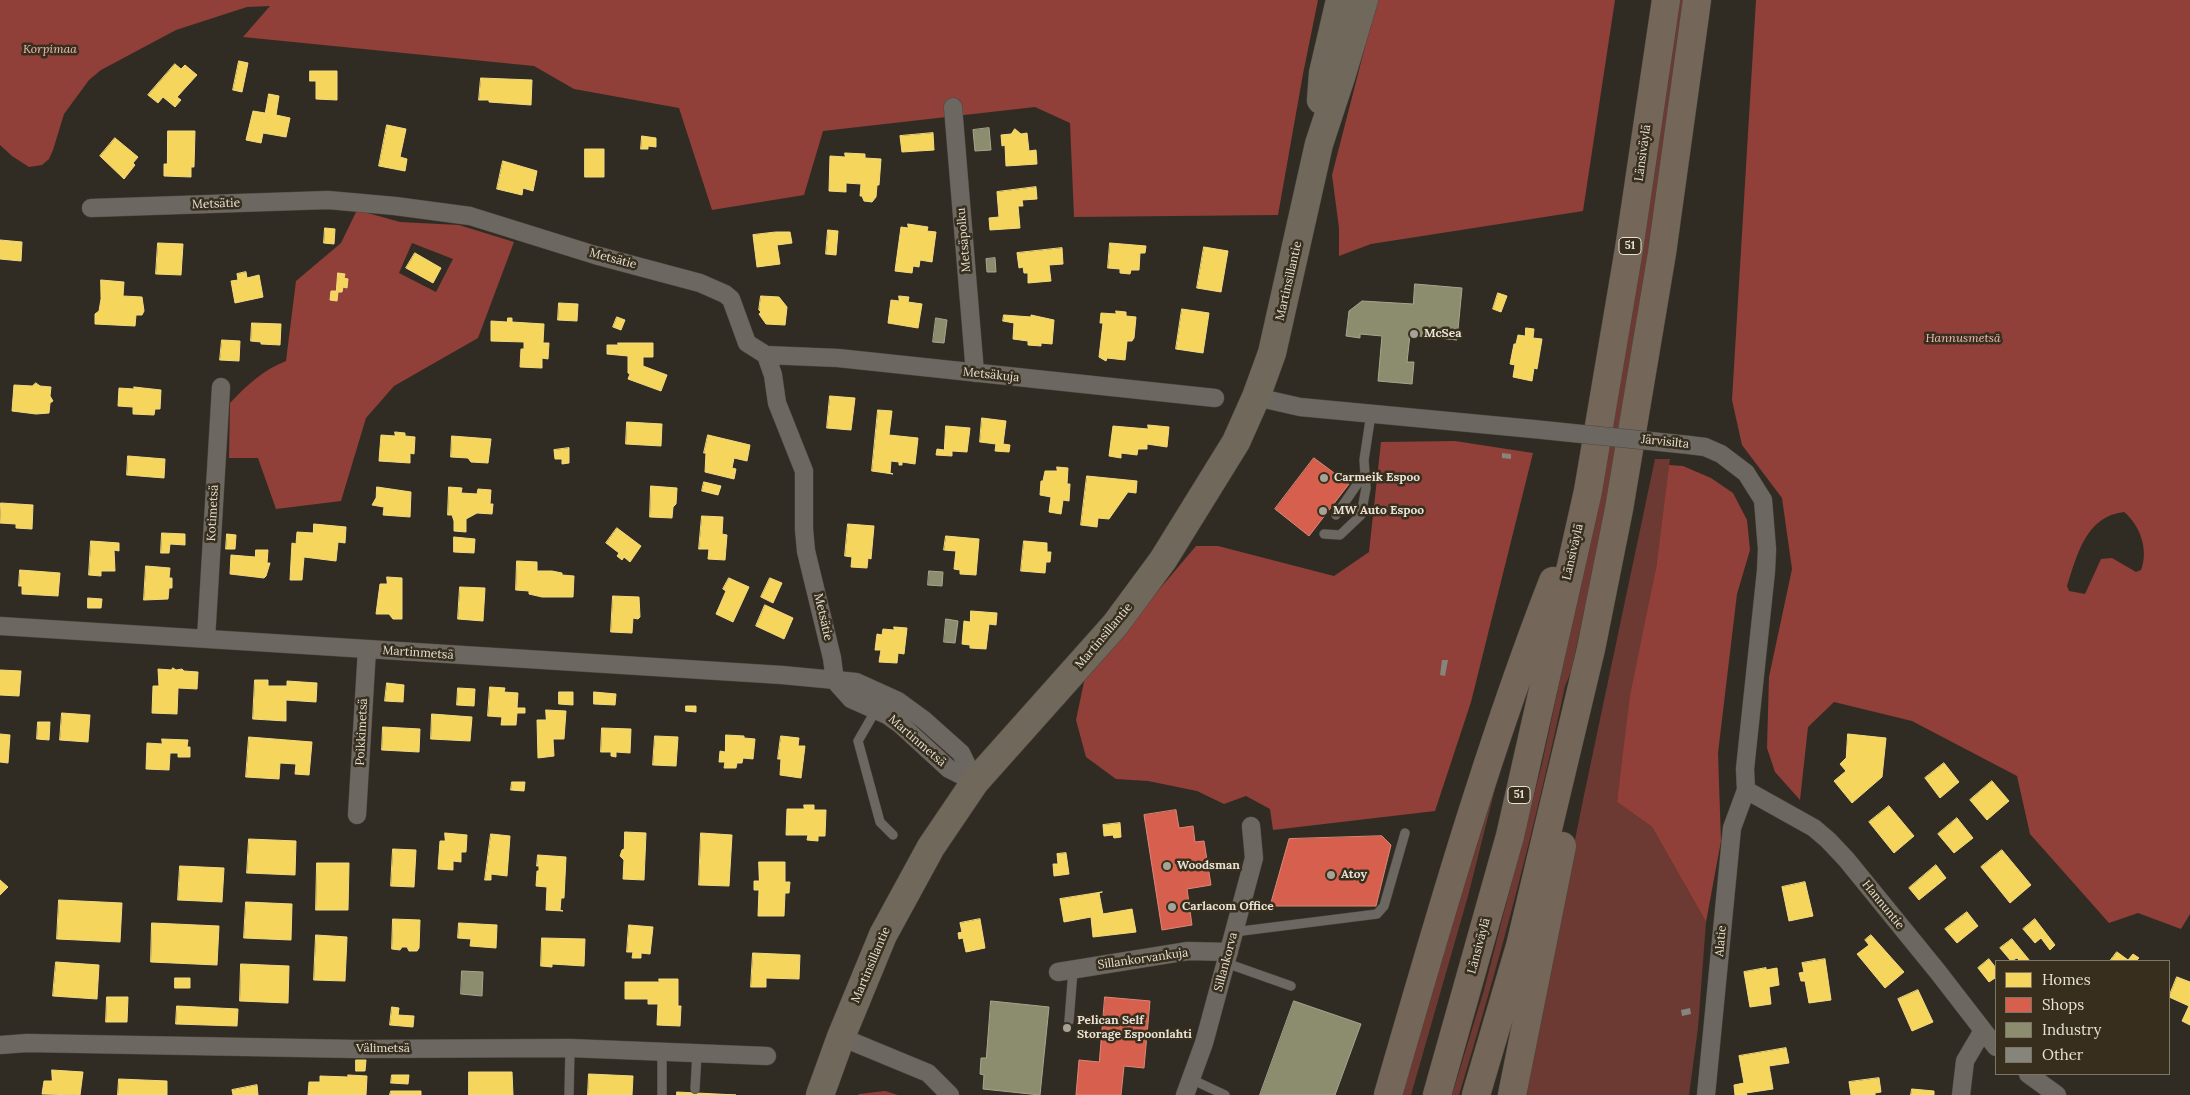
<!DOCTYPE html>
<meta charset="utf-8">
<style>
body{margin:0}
#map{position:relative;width:2190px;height:1095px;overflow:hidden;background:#312c23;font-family:Lora,serif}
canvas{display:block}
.legend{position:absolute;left:1995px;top:960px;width:175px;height:115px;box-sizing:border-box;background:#372e1d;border:1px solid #7d7667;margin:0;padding:6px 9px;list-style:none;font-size:15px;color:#e7e1d6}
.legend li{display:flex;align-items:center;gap:10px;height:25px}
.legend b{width:25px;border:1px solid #7d7667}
</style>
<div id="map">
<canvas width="2190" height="1095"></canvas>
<ul class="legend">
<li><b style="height:14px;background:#f6d55c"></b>Homes</li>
<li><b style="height:14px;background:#d6604d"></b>Shops</li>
<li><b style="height:14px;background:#8c8c6e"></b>Industry</li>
<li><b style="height:14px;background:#86857c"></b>Other</li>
</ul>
</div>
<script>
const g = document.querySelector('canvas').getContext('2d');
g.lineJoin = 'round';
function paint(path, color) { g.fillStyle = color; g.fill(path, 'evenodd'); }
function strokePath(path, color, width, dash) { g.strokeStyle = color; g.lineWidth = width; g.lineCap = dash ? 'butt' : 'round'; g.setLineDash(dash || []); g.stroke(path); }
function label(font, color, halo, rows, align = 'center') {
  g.font = font + ' Lora,serif'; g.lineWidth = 5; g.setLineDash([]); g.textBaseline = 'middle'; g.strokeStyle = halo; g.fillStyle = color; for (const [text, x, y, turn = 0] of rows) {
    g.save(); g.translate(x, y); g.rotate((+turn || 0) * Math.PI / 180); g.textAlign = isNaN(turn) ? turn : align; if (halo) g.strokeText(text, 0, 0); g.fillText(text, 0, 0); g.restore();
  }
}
const green = new Path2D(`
 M1677,0h9l-43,300 -45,249 -27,123 -6,14c-29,138 -65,274 -106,409h-7l32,-105 58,-226 52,-245z
 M1655,459h15l-14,109 -39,234 35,25 54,95 -8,106 -9,67h-165l59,-295z
 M1497,781l-29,115 -57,199h-12z`);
const forest = new Path2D(`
 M0,0h1318l-15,74 -25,141 -204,2 -4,-94 -35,-16 -212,24 -19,64 -92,15 -33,-102 -105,-19 -40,-23 -291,-29 27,-31 -23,1 -71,23 -75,40 -12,10 -25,34 -11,36 -4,9 -7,6 -13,2 -17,-11 -12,-11z
 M1377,0h238l-32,211 -212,33 -32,12v-28l-7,-53z
 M1756,0h434v914l-9,15 -43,-16 -29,10 -79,-89 -13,-58 -105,-55 -78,-19 -26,25 -8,73 -25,-28 -8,-24 2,-71 23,-108 -10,-71 -40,-53 -10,-45zM2124,512c16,13 25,38 17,58l-5,2 -24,-14 -11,1 -16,35 -16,-3 -2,-5c10,-31 19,-70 57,-74z
 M357,210l43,12 59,3 55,17 -36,96 -84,48 -28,32 -25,83 -65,8 -18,-51h-29l1,-55c17,-18 33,-33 56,-42l10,-80 45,-38zM412,243l41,16 -17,33 -37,-19z
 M1455,441l78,12 -62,249 -36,109 -162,19 -3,-21 -24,-13 -22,8 -27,-13 -49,-10 -32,-2 -30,-22 -10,-37 9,-43 111,-131h22l116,30 35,-24 12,-110z
 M1669,465l14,1 28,12 22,15 14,27 3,30 -13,44 -19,159 3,88 -15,81 -54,-95 -35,-25 13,-106 26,-128z
 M885,1091l13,4h-40l1,-1z`);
const homes = new Path2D(`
 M239,61l9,2 -6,29 -9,-2z
 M175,64l6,5 4,-4 12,10 -20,22 4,3 -6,7 -12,-10 -5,6 -10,-8z
 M310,71h27v29l-21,-1v-18h-6z
 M481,78l51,2 -1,25 -42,-3v-2h-10z
 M269,94l10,2 -3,19 14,3 -4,19 -23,-4 -2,10 -15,-3 7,-29 12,2z
 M387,125l19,4 -6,28 7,2 -2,12 -26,-5z
 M1015,129l6,5 6,-1 2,18 7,-1 1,14 -31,2 -1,-21 -3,1 -1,-11 10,-1z
 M168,131h27l-1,36h-3v10l-27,-1v-12h3z
 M933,133l1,17 -32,2 -2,-16z
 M642,136l14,2v9l-8,-1v3h-7z
 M115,138l23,19 -5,6 2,2 -11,14 -24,-23z
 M585,149h19v28h-19z
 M845,153l20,1v4l16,1 -2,26h-2l-1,12 -4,5 -8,-1 -2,-5h-2l1,-12 -15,-1v9l-17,-1 1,-35 15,1z
 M503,161l34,10 -4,20 -10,-3 -1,7 -25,-6z
 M1036,187l1,12 -15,1 1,6h-5l2,22 -30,2 -1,-12 10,-1 -2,-25z
 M908,224l20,3 -1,4 9,1 -4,30 -12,-2 -1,7 -6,-1 -1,7 -17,-2 6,-44 7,1z
 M325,228l10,1 -1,15 -10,-1z
 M828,230l10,1 -2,24 -10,-1z
 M776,232h14l2,11 -15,2 3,19 -23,3 -4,-32z
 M0,240l22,2 -1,19 -21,-2z
 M158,243l25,1 -2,31 -25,-1z
 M1110,243l36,3 -1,7h-5l-1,17h-8l-1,4 -10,-1v-4l-12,-1z
 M1204,247l24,4 -7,41 -24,-4z
 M1062,248l1,16 -14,1 2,16 -23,2v-10h-4l-1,-6 -4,1 -2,-15z
 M415,253l26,15 -8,15 -27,-15z
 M246,272l1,6 12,-3 4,22 -28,6 -4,-22 7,-1 -1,-6z
 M338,273l7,1 -1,4 4,1 -1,9 -4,-1 -1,5h-4l-1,9 -7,-1 1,-9h5z
 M101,280l23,2 -1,14 19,1 2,14 -2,4h-6l-1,11 -40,-2v-10l4,-3 2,-12z
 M1498,293l9,3 -6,16 -8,-3z
 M761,296l18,1 8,10 -2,18 -19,-1 -7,-10 2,-2 -2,-2z
 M899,296l10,1 -1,5 14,2 -4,24 -30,-5 3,-23 8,1z
 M559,303l19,1 -1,17 -19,-1z
 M1182,309l27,4 -6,40 -27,-4z
 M1116,311l10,1v4l10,1 -2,21 -2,3h-5l-2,19 -18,-2 -1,3 -7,-4 4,-34h-3l1,-10 15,1z
 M1004,315l27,2v-2l23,5 -2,24 -11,-1v3l-13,-1v-4l-15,-2 1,-16 -11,-2z
 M617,317l8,3 -4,10 -8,-3z
 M508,318h4v4l32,2 -1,19h6l-1,16 -6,-1v10l-22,-1 1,-18h3v-7l-33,-1v-20l16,1z
 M252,323l29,1 -1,21 -19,-1v-2l-10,-1z
 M1526,328l8,1 -1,9 9,1 -5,30 -3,-1 -2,13 -19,-4 2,-12 -5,-1 4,-20h2l2,-9 7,1z
 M222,340l18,1 -1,20 -19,-1z
 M618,343h35v14h-10v9l24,9 -6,16 -33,-12 2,-5 -2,-1v-17l-21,-2v-9h11z
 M36,383l4,3 11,1 -1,9 3,5 -3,2 -1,10 -13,1 -24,-3 2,-26 18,1z
 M134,387l27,3 -1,19h-5l-1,6 -21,-1v-7l-15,-1 1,-18 15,1z
 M830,396l25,2 -4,32 -24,-2z
 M878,410l14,1 -3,24 29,3 -3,26 -13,-2v3h-3v-3l-8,-1 -1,12 3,1 -21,-3z
 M982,418l24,3 -3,23 7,1 -1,7 -14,-1 1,-7 -16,-2z
 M627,422l35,2 -1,22 -35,-2z
 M1148,425l21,2 -2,20 -20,-3v5h-9l-1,6 -16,-2v5l-12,-2 4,-30 35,3z
 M946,426l24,2 -3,24 -15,-1v5l-16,-1 1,-6 7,1z
 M395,432l10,1v3l10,1 -1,17 -4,-1v10l-31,-2 2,-26 14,1z
 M708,435l42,10 -3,16 -13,-3 -2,10 4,1 -2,10 -29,-7 1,-19h-2z
 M452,436l39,3 -3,24 -17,-1 -3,-4 -17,-1z
 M569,448v15l-7,1v-5h-7l-1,-9z
 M128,456l37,3 -1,19 -37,-3z
 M1057,467l11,1 -1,16h3l-1,17 -6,-1 -2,14 -12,-2 2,-15 -11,-2 1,-14h2l2,-10h12z
 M1087,476l50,5 -1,12 -8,-1 -19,27 -11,-1 -1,9 -16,-2z
 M704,482l17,4 -3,9 -16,-4z
 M651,486l26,2 -1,16 -3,3 -1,11 -22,-1z
 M377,487l34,5 -1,25 -27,-2 1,-8 -12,-2 4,-7z
 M449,487l13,1 -1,5 16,1 1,-5 13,1 -1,14h3l-1,10 -15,-1 -11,6v13l-12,-1v-10l-2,-6h-4z
 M1,503l32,2 -1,24 -16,-1v-4l-16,-1z
 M702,516l21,1 -1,17 5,1 -2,25 -17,-1 1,-10h-10z
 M314,524l32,3 -1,16 -7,-1 -2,19 -32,-4 -2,23h-12l2,-37 4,1 1,-12 16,1z
 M848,524l26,2 -3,33 -3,-1 -1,10 -16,-1 1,-10 -7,-1z
 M617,528l24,18 -11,16 -6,-5 -2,3 -5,-4 2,-3 -13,-10z
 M162,533l23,1v11l-15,-1 -1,9h-8z
 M227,534l9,1 -1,14h-9z
 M946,536l33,3 -3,36 -16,-1v-4l-6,-1 2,-18 -12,-1z
 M454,537l21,2 -1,14 -20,-1z
 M91,541l28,2v8l-5,-1 1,21h-14v5l-12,-1z
 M1024,541l23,2v9h4l-1,10h-4l-1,11 -24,-2z
 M256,550h12l-1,13h3l-4,13 -2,2 -34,-4 1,-19 24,2z
 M517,561l20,1v9h15l10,2v2l12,1 -1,21h-31l-13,-3v-3l-13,-1z
 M146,566l24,2 -1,10h3v10h-3l-1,11 -24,1z
 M20,570l40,3 -2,23 -36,-2v-8h-3z
 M387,577l15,1v41h-9l-4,-5h-13l4,-30h7z
 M729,578l20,9 -16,35 -17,-8 10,-23 -3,-2z
 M770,578l12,5 -9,20 -12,-6z
 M460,587l25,1 -2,33 -25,-2z
 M613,596l26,1 1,20 -2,2 -5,-1 -1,15 -21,-1z
 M88,598l14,1 -1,9h-13z
 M765,605l28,13 -9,21 -28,-13z
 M971,611l26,2 -1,12 -7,-1 -3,25 -16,-1v-3l-8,-1 2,-23 6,1z
 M894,627l13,1 -3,26 -6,-1 -1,10 -18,-1 2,-12h-6l2,-16 5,1 1,-6 11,1z
 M173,668l3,2 6,-1 2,2 14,1 -1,17 -19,-1 -1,26 -25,-1 1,-27h6l-1,-17 13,1z
 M0,670l21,1 -2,25 -19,-1z
 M255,680h13v6h19v-5l30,2 -1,19 -30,-2v21l-33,-2z
 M387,683l17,2 -1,17 -18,-1z
 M490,687l15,1 -1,4 14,1 -1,15h8v5h-8l-1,12h-15l1,-8 -14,-1z
 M458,688l17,1 -1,17 -17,-1z
 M559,692h14v13l-14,-1z
 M594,692l22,2 -1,11 -21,-1z
 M686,706h10v6l-10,-1z
 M546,710l20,1 -2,28h-11l1,17 -16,2 -1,-38h9z
 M62,713l28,2 -2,27 -28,-2z
 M432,714l40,3 -2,24 -39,-2z
 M38,722h12l-1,18 -12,-1z
 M383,727l37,2 -1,23 -37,-2z
 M602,728l29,1 -1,24 -14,-1v5l-5,-1v-4h-10z
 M0,734l10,1 -2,28 -8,-1z
 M1848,734l38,4 -4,39 -30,26 -18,-22 12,-10 -6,-7 6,-6z
 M726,735l18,1v2l11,1 -2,20 -10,-1 -1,5h-5l-1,5h-12l1,-6h-6l1,-11 5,1z
 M655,736l23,1 -2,29 -23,-1z
 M781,736l18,2 -1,8h7l-4,32 -21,-3 1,-16h-3z
 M249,737l63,5 -3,33 -14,-1 1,-10 -16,-1 -1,16 -33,-2z
 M162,739l26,1 -1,7h3v10h-12v-4h-8l-1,17 -23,-1 1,-26 15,1z
 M1944,763l15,19 -19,16 -15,-20z
 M1992,781l17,20 -22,19 -17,-20z
 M512,782h13l-1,9 -13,-1z
 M804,805h10v5h12l-1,26h-7v5l-11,-1 1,-5h-22l1,-26h17z
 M1889,806l25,30 -20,17 -25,-31z
 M1957,818l16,20 -19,15 -16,-19z
 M1120,823l1,14 -7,1 -1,-3 -9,1 -1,-11z
 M625,832l21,1 -2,47 -21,-1 1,-19 -4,-4 2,-6 2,-1z
 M445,833l22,2 -1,17h-5v10l-8,-1v9l-15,-1 2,-28h5z
 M701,833l31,2 -3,51 -30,-1z
 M491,834l19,2 -3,40 -16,-2v6h-6z
 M249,839l47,2 -1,34 -48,-2z
 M393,849l23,1 -2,37 -23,-1z
 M2002,850l29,35 -21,18 -29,-36z
 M1066,853l3,21 -15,2 -1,-12h5l-1,-10z
 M538,855l28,2 -2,41h-3l-1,12 3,1 -17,-1 1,-23 -11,-1 1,-15h2v-5h-2z
 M759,862h26v20h5l-1,11h-4l-1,23h-26l1,-26h-5v-9h5z
 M317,863h32l-1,47h-32z
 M1936,865l10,13 -27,22 -10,-12z
 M180,866l44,2 -2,34 -44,-2z
 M0,880l8,7 -8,8z
 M1805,882l8,34 -24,5 -7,-34z
 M1102,892l-3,1 4,21 29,-5 4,23 -43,5 -2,-20 -27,5 -4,-23z
 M59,900l63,3 -2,39 -63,-3z
 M246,902l46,2 -1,36 -47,-2z
 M1967,912l11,14 -21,17 -12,-14z
 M393,919l27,1 -1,28 -2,3h-8l-2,-4h-5l-2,3 -8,-1z
 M980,919l5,29 -19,4 -3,-14 -4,1 -1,-6 4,-1 -2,-9z
 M2035,919l20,26 -5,5 -9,-12 -6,5 -12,-14z
 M152,923l67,3 -2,39 -66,-3z
 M459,923l38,2 -1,23 -26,-2 1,-7 -13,-1z
 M629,925l24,2 -3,27 -9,-1v5h-9l1,-6h-6z
 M316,935l31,2 -2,44 -31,-1z
 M1871,935l33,37 -19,16 -28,-34 12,-9 -4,-5z
 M542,938l43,1 -1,27 -32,-2v3l-11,-1z
 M2012,939l18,22h-10l-3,-3 -6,3 -11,-13z
 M2117,952l11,8 5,-6 6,4 -3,3h-26z
 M753,953l47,2 -1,24 -33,-1v9h-15z
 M1825,959l6,41 -22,3 -4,-22h-4l-2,-8 5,-1 -2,-9z
 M1989,959l7,9v11l-1,-1 -6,4 -11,-14z
 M56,962l43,3 -2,34 -44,-3z
 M241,964l48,2 -1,37 -48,-2z
 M1766,968v2l11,-2 2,17 -10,2 2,17 -21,3 -6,-35z
 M2177,977l13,5v43l-8,-4 7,-15 -20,-9z
 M175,978h15v10h-15z
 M659,979h19v27h3l-1,20 -23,-1 1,-21h-10v-5h-23v-17h34z
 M1918,990l15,32 -21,9 -14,-32z
 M107,997h21l-1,25h-21z
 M177,1006l61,3 -1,17 -61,-2z
 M392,1007l7,1 -1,7 16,1 -1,11 -23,-2z
 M1786,1048l3,15 -20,3 4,23 -27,4 1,2h-12l-1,-10 10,-2 -5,-27z
 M356,1060h10l-1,11h-9z
 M52,1070l31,2 -3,23 -38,-1 2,-13h8z
 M469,1072h43l1,23h-44z
 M589,1074l44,2 -1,19h-44z
 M348,1075l19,1 -1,19h-58l1,-13h11v-6l28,1z
 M392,1075h17l-1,9 -17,-1z
 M1879,1078l2,14 -6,1v2h-24l-2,-13z
 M119,1079l48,2v14h-49z
 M257,1085l1,10h-25l-1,-5z
 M1912,1089l22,2v4h-23z
 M391,1091h30v4h-31z
 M677,1092l59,3h-59z`);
const shops = new Path2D(`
 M1314,458l35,26 -40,52 -34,-27z
 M1176,810l3,18 14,-2 2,16 9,-1 7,44 -24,4 5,36 -30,5 -18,-115z
 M1382,836l9,9 -15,61h-106l19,-67z
 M1105,997l45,4 -6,67 -20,-2 -3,29h-45l3,-35 20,2z`);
const industry = new Path2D(`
 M989,128l2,22 -16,1 -2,-21z
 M995,258l1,14h-9l-1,-13z
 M1415,284l47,4 -5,52 -47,-5 -3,27h7l-2,22 -34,-3 4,-45 -22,-2v4l-14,-2 3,-25 13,-10 51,3z
 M936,318l11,2 -3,23 -11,-1z
 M929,571l14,1 -1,14 -14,-1z
 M946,619l12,2 -3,22 -11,-1z
 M462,971l21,1 -1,24 -21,-2z
 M991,1001l58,6 -9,88 -57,-6 1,-14 -4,-1 1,-16h5z
 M1294,1001l67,23 -26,71h-75z`);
const building = new Path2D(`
 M1502,453l9,1v5l-9,-1z
 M1442,660h6l-3,16 -5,-1z
 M1690,1008l1,6 -9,2 -1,-6z`);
const lane = new Path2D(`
 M1336,515l29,-42
 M1324,534l16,1 21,-20 5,-27 -2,-28 7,-46
 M877,708l-19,33 22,81 13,13
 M1234,932l143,-18 7,-8 21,-73
 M1226,963l65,23
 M1069,1021l4,-51
 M1191,1079l34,16
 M695,1089l2,-36
 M569,1095l1,-47
 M662,1095v-44`);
const street = new Path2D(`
 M953,107l22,266
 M91,208l237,-8 67,6 75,10 125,39 105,28 25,11 6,5 16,44 19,12 7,20 4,28 27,68v58l2,22 26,107 3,23
 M766,355l72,3 377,40
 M1256,397l44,10 233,22
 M1689,445l16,2 16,7 25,19 17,27 4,49 -1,22 -21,198 1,21 -14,38 -26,267
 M0,626l782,49 74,7 42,19 26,19 37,33 14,29
 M206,639l15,-252
 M835,681l16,18 36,16 14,10 48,44 26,13
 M1746,790l68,38 14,12 18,19 92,113 58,75
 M357,815l10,-166
 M1058,972l130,-21 41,1
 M841,1037l87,36 22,22
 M0,1045l27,-2 329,6 214,-1 197,8
 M2028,1074l29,21
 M1185,1095l19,-52 50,-185 -3,-32
 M1961,1095l4,-34 17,-29`);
const primary = new Path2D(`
 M1321,100l2,-27 17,-73
 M820,1095l21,-58 42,-102 48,-88 44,-65 140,-157 48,-65 73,-118 20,-45 16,-44 47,-209 22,-67 23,-77`);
const highway = new Path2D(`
 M1388,1095c50,-173 100,-347 165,-514
 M1437,1095l73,-259 78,-345 41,-242 37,-249
 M1476,1095l44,-149 71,-297 28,-140 43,-256 35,-253
 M1512,1095l50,-249`);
const streetBridge = new Path2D(`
 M1533,429l156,16`);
const markers = [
 [1414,334,5,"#a7a297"],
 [1324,478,5,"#a7a297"],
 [1323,511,5,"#a7a297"],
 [1167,866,5,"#a7a297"],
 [1331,875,5,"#a7a297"],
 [1172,907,5,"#a7a297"],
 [1067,1028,5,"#a7a297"]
];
const shields = [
 [1630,246,22],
 [1519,795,22]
];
const shieldNames = [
 ["51",1630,246],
 ["51",1519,795]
];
const parkNames = [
 ["Korpimaa",50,50],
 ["Hannusmetsä",1963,339]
];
const streetNames = [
 ["Länsiväylä",1643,153,-82],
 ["Metsätie",216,204,-2],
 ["Metsäpolku",964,240,-95],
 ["Metsätie",613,259,15],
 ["Martinsillantie",1289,281,-77],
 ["Metsäkuja",991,375,6],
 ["Järvisilta",1665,442,6],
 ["Kotimetsä",213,513,-87],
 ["Länsiväylä",1573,552,-77],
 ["Metsätie",823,617,77],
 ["Martinsillantie",1104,636,-50],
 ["Martinmetsä",418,653,4],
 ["Poikkimetsä",362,732,-87],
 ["Martinmetsä",917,741,41],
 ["Hannuntie",1883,905,51],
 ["Alatie",1721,941,-85],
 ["Länsiväylä",1479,946,-75],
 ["Sillankorvankuja",1143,959,-8],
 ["Sillankorva",1226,962,-75],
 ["Martinsillantie",871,965,-67],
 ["Välimetsä",383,1049]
];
const poiNames = [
 ["McSea",1424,334],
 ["Carmeik Espoo",1334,478],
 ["MW Auto Espoo",1333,511],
 ["Woodsman",1177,866],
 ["Atoy",1341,875],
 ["Carlacom Office",1182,907],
 ["Pelican Self",1077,1021],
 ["Storage Espoonlahti",1077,1035]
];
paint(green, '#6d3933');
paint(forest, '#903f39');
paint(homes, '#f6d55c');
strokePath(homes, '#f2d981', 1);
paint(shops, '#d6604d');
strokePath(shops, '#db8776', 1);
paint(industry, '#8c8c6e');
strokePath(industry, '#a7a68d', 1);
paint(building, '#86857c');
strokePath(lane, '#4d4941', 10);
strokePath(street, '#4d4941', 19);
strokePath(primary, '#4d4941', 29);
strokePath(highway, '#4d4941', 29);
strokePath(lane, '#6c6861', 9);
strokePath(street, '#6c6861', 18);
strokePath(primary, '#71685c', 28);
strokePath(highway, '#746759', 28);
strokePath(streetBridge, '#4d4941', 19, []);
strokePath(streetBridge, '#6c6861', 18);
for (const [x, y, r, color] of markers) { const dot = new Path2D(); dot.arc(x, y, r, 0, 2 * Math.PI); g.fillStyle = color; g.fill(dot); strokePath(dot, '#372e1d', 2); }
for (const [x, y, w] of shields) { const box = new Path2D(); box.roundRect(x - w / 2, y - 8.5, w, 17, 4); g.fillStyle = '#372e1d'; g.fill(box); strokePath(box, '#e7e1d6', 1); }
label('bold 11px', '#e7e1d6', null, shieldNames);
label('italic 12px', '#f1bdb6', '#372e1d', parkNames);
label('12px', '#e7e1d6', '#372e1d', streetNames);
label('bold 12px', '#e7e1d6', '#372e1d', poiNames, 'left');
</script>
